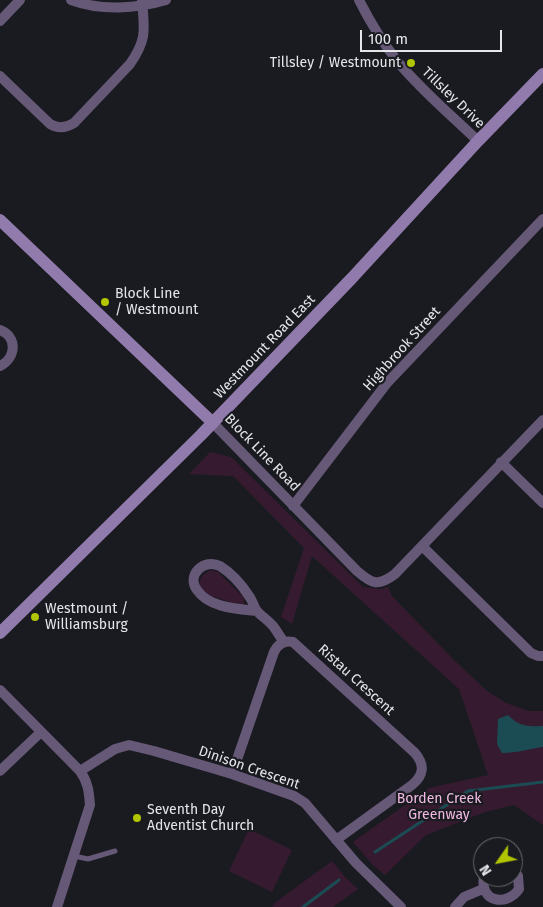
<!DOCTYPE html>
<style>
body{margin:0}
#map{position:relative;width:543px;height:907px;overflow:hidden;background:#1a1b21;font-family:"Fira Sans",sans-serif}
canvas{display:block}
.north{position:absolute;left:473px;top:837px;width:50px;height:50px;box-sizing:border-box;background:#1a1b21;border:1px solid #6b6c71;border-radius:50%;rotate:237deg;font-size:14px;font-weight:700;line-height:20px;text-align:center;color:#e5e6ea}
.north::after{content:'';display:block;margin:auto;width:18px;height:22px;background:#b1c500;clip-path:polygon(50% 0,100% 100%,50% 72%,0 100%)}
.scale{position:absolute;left:360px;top:30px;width:142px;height:22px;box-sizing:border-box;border:2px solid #e5e6ea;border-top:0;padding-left:6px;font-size:15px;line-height:18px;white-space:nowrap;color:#e5e6ea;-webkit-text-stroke:4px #1a1b21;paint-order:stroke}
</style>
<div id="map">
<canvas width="543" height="907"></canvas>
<div class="north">N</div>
<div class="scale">100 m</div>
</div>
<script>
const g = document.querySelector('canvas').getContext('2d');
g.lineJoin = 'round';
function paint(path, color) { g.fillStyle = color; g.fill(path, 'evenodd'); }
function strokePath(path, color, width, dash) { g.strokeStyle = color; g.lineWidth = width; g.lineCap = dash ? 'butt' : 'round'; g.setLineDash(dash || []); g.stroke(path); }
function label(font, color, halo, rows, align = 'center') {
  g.font = font + ' "Fira Sans",sans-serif'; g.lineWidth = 4.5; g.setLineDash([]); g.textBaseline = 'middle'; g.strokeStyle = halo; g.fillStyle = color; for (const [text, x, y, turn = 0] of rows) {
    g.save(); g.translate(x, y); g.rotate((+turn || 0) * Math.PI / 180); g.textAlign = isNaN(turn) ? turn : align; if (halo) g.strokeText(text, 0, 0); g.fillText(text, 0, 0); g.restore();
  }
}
const green = new Path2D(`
 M210,452l21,5 132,130 19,2 6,-2 4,9 61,63 34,32 19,12 23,8h14v114l-29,-20 -29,7 -59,23 -41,40 -12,-10 -20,-23 76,-54 59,-13 -29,-86 -147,-133 -20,68 -11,-7 23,-69 -71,-72 -44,-2z
 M211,570l7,2 26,26v6l-3,2 -35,-12 -7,-7c1,-9 3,-13 12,-17z
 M249,829l43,21 -20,42 -43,-21z
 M332,861l15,18 11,10 -25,18h-61l4,-5z`);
const water = new Path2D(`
 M508,715c10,11 20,12 35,11v21c-14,2 -27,6 -41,6l-5,-9 1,-25z`);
const stream = new Path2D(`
 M375,852l93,-61 75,-9
 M303,907l36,-27`);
const lane = new Path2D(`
 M74,856l14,3 27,-8`);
const street = new Path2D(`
 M71,0c30,11 65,9 95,0
 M359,0c11,22 24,43 39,62 24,29 53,53 80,79
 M0,21l20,-21
 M0,76l50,48c8,5 16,4 24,-1l56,-59c18,-26 14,-35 12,-64
 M0,330c18,7 16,28 0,36
 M213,423l144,148c15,13 21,16 38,3l148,-154
 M501,462l42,41
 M293,506l94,-123 156,-164
 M422,546l109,107 7,3h5
 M257,611c-19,-2 -48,-3 -60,-21 -11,-15 7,-32 23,-24 11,7 22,19 29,30 3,4 5,10 7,14 5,6 12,10 17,16 4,5 7,11 11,16
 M0,690l80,81c8,11 9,21 10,34l-33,102
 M0,771l41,-39
 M80,771l35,-22 14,-4 25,6 78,23 62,22 11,7 51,60 45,44
 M232,774l42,-122c4,-8 10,-12 19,-10l122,111c10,12 9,22 -3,32l-76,55
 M484,877c-5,25 23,30 35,12l-1,-13 -5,-6
 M455,907l9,-10 19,-8`);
const secondary = new Path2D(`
 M0,220l213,203
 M0,633l201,-198 151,-157 126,-137 65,-67`);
const markers = [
 [411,63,5,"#b1c500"],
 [105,302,5,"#b1c500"],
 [35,617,5,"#b1c500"],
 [137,818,5,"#b1c500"]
];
const poiNames = [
 ["Tillsley / Westmount",401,63,"right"],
 ["Block Line",115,294],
 ["/ Westmount",115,310],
 ["Westmount /",45,609],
 ["Williamsburg",45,625],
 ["Seventh Day",147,810],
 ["Adventist Church",147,826]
];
const streetNames = [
 ["Tillsley Drive",453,98,44],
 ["Westmount Road East",265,347,-46],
 ["Highbrook Street",402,349,-48],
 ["Block Line Road",262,453,46],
 ["Ristau Crescent",356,680,42],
 ["Dinison Crescent",249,768,19]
];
const parkNames = [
 ["Borden Creek",439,799],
 ["Greenway",439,815]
];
paint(green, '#361b30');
paint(water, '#1b4c54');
strokePath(stream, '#1b4c54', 3);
strokePath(lane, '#665877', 5);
strokePath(street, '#665877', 10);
strokePath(secondary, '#917bac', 12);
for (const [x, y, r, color] of markers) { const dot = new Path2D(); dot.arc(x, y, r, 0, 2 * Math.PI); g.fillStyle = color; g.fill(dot); strokePath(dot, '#1a1b21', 2); }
label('14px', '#e5e6ea', '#1a1b21', poiNames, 'left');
label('14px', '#e5e6ea', '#1a1b21', streetNames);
label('14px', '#f2bae3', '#1a1b21', parkNames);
</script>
